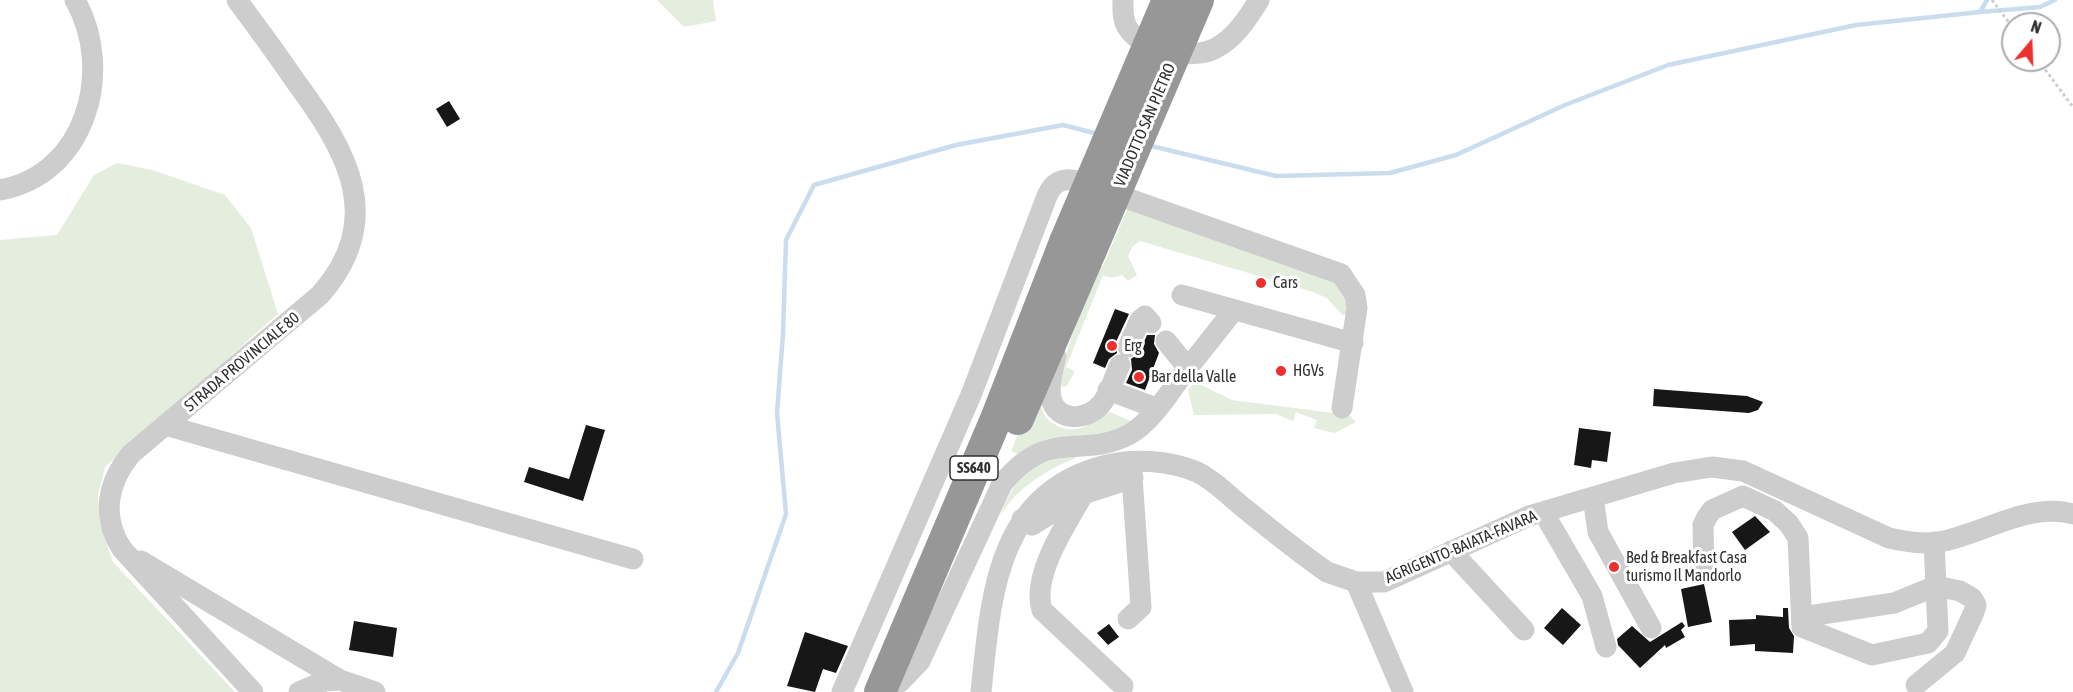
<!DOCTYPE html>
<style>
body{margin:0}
#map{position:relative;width:2073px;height:692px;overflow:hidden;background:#fff;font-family:"Asap Condensed",sans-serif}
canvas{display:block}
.north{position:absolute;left:2001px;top:12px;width:60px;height:60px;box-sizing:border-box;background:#fff;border:2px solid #acacac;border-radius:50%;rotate:19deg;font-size:16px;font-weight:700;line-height:24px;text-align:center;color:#303030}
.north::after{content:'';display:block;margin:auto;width:21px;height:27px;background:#ec302e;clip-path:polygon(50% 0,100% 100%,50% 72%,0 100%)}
</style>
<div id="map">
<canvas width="2073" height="692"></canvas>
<div class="north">N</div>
</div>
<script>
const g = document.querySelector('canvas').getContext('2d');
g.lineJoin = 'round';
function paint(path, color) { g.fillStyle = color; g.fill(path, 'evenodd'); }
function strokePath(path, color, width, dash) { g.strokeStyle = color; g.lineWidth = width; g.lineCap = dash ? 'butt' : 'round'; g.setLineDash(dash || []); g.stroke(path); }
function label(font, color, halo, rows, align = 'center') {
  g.font = font + ' "Asap Condensed",sans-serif'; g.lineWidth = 6; g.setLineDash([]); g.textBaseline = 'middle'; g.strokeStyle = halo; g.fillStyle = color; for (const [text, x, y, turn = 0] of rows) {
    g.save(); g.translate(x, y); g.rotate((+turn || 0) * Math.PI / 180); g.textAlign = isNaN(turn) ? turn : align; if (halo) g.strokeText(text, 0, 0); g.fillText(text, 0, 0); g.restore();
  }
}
const green = new Path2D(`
 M657,0h56l3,21 -32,6z
 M117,163l35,7 73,25 26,33 27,86 -173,153 -7,28 1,26 14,41 122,130h-235v-452l57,-5 37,-60z
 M1129,205l201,70 17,20 -1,20h-4l-15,-17 -14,-6 -173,-51 -8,6 -4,9 9,19 -9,6 -6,-6 -10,3 -9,-3 -37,92 9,4 -8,15 -5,1 -2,-2c6,-42 23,-80 39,-119h4z
 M1039,382c1,10 1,21 4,30 2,6 8,10 13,13 20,12 38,-3 54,-13l23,10 -32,14 -56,4 -28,14 -6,-3z
 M1195,382l37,18 117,15 7,7 -21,11 -21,-5 3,-8 -21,-8 -3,9 -17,-7 -82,1 -6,-25z
 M1086,453c-34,15 -66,30 -86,63 21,-52 35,-53 86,-63z`);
const stream = new Path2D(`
 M1980,12l60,-5 15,-7
 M1147,145l129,31 114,-3 66,-18 109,-50 103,-40 188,-40 124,-13 7,-12
 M716,692l22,-39 48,-139 -9,-101 6,-79 3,-94 28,-55 142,-40 107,-20 35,9`);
const building = new Path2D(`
 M449,101l11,18 -13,8 -11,-18z
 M1115,309l14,5 -13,28 1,11 -8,6 -4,9 -12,-5z
 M1147,335h8l-1,9 5,9 -14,37 -19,-7 6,-13 -1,-11 8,-6z
 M1654,389l93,7 16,6 -5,8 -9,3 -96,-7z
 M586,425l19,5 -22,71 -59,-19 5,-15 40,12z
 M1579,428l32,4 -4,30 -15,-2 -1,8 -17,-3z
 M1755,516l15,16 -25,18 -13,-18z
 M1704,584l8,38 -24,5 -7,-38z
 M1562,608l19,17 -18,20 -19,-17z
 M1783,608h5l1,20 5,8 -1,17 -38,-2v-7l-25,2 -1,-26 27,-1v-4l27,2z
 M354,621l43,7 -4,29 -44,-7z
 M1682,622l3,4 -4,4 4,7 -19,11 -1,-3 -25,23 -22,-23 -1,-6 15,-13 18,16z
 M1109,624l10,13 -11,8 -11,-12z
 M805,632l43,14 -12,27 -13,-4 -8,23 -28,-6z`);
const path = new Path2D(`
 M1992,0l21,28
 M2038,60l35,47`);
const minor = new Path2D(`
 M237,0c20,27 40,54 59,82 51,69 91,137 24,213l-189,159c-24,29 -30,63 -9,95l131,143
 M1123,0c0,10 -1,18 4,27 14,24 66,34 89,21 19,-10 32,-30 43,-48
 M0,190c86,-15 115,-120 75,-190
 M1182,295l171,48
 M1128,347l12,-27 5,-4 6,7
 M1056,356c-3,13 -8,28 -5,42 5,25 38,23 51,5 8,-10 12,-26 18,-38
 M1188,368l46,-58
 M1108,390l48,18
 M165,425l468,134
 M1084,493c-17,30 -53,82 -42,117l81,76
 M1593,497l5,35 53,96
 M1546,511l3,11 43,74 14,51
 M1022,519l10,6 48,-30 53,-17
 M1451,551l73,79
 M141,561l199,119 35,12
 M1704,571l-1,-46 4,-8 5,-7 31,-14 32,15 14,13 9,14 4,89 70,28 56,-12 10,-12 -4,-89
 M1356,582l47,110
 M1802,617l92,-14 42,-17 24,5 12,7 4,7 -2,7 -19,41 -39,32
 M1128,619l13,-12 -10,-145
 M900,682l20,-21 82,-177c48,-59 78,-23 128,-50 24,-14 41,-45 58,-66l-22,-27
 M299,692l26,-11 15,-1
 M842,692l129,-297 76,-199c6,-14 16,-19 31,-15l263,93 14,21 2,13 -15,100
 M981,692c10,-94 14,-197 122,-226 29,-8 66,-6 94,6 17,8 32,24 47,36 27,22 54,44 83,64l29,10h28l145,-66 145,-43 38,-6 31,4 146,67c18,4 36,7 55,3 42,-9 86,-39 129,-27`);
const highway = new Path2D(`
 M1018,419l73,-169
 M880,692l116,-273 69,-177`);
const highwayBridge = new Path2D(`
 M1065,242l103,-242
 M1091,250l107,-250`);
const markers = [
 [1261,283,6,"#ec302e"],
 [1112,346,6,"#ec302e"],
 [1281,371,6,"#ec302e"],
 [1139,377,6,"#ec302e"],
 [1614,567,6,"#ec302e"]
];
const shields = [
 [974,468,48]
];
const shieldNames = [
 ["SS640",974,468]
];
const streetNames = [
 ["VIADOTTO SAN PIETRO",1145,125,-67],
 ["STRADA PROVINCIALE 80",242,362,-40],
 ["AGRIGENTO-BAIATA-FAVARA",1461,547,-23]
];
const poiNames = [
 ["Cars",1273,283],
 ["Erg",1124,346],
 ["HGVs",1293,371],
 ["Bar della Valle",1151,377],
 ["Bed & Breakfast Casa",1626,558],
 ["turismo Il Mandorlo",1626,576]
];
paint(green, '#e5edde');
strokePath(stream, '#caddee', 4.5);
paint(building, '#171717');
strokePath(path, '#cdcdcd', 3, [3, 3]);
strokePath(minor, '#cdcdcd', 21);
strokePath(highway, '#979797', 32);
strokePath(highwayBridge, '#979797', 32);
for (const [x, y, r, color] of markers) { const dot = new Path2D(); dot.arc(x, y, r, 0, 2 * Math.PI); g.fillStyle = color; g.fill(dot); strokePath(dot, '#fff', 2); }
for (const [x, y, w] of shields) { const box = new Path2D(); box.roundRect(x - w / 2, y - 12, w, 24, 4.5); g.fillStyle = '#fff'; g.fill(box); strokePath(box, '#303030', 1.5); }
label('bold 15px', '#303030', null, shieldNames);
label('16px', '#303030', '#fff', streetNames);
label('16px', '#303030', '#fff', poiNames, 'left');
</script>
